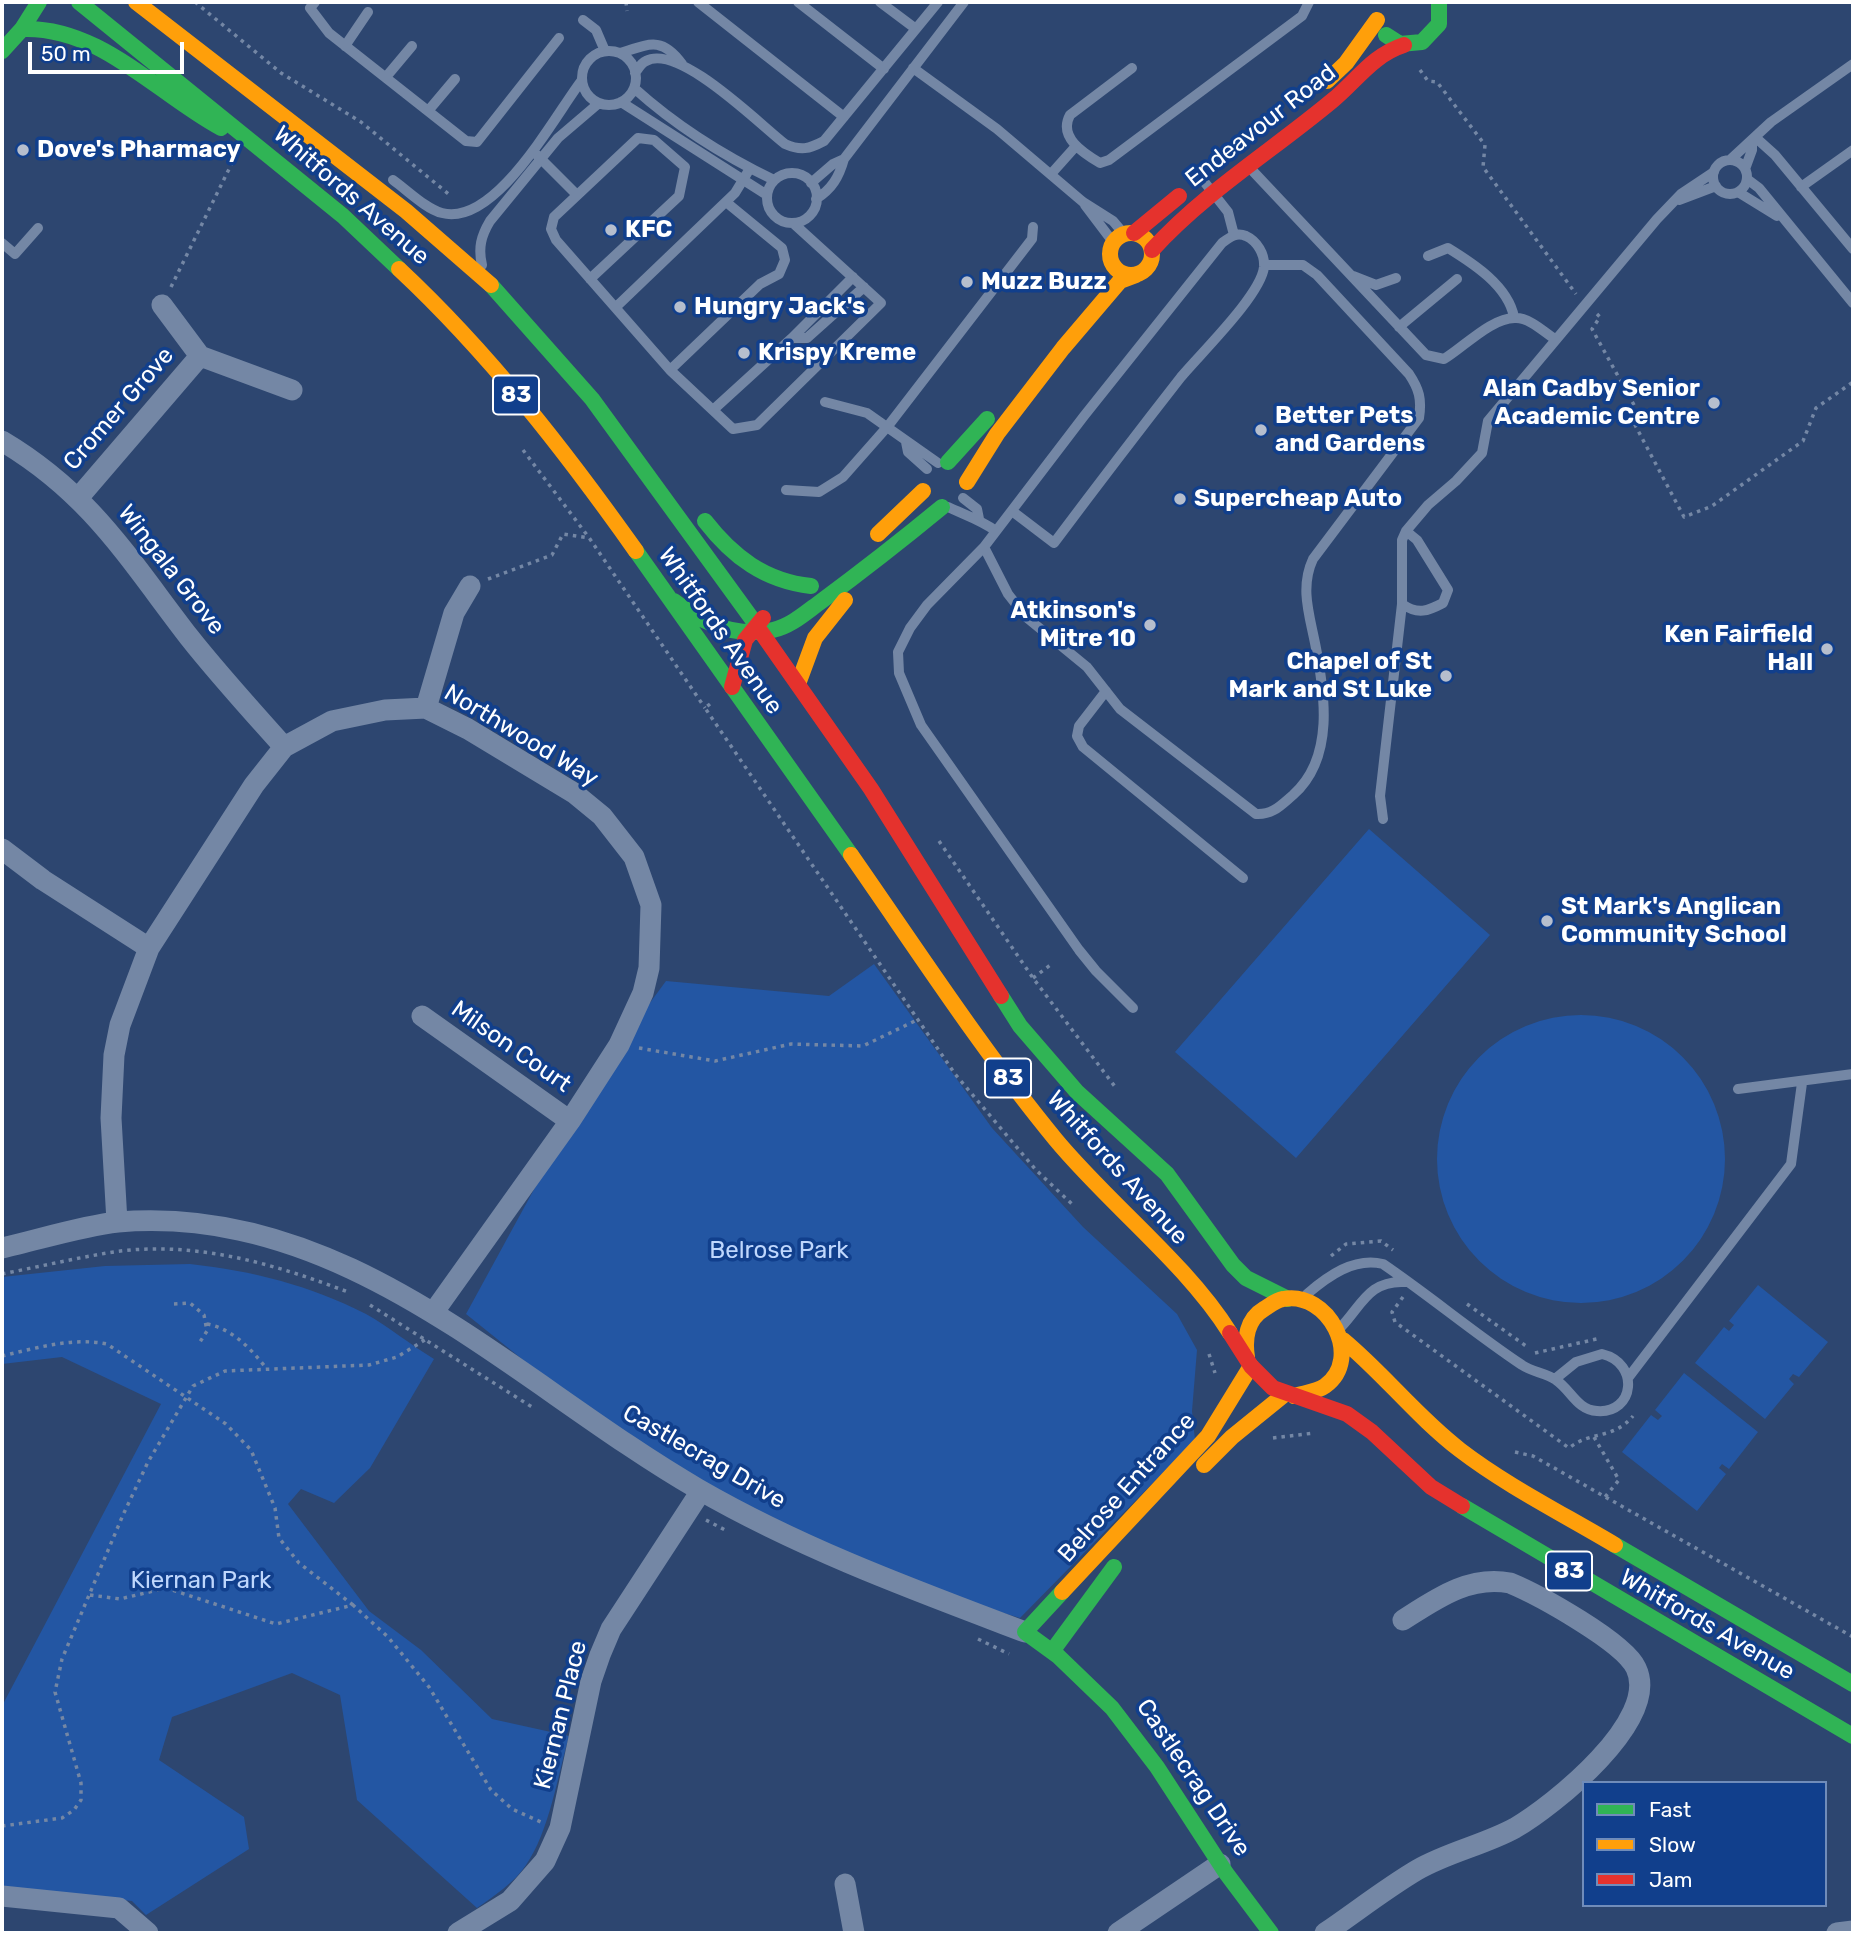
<!DOCTYPE html>
<style>
body{margin:0}
#map{position:relative;width:1855px;height:1935px;overflow:hidden;background:#2d4670;font-family:Rubik,sans-serif}
canvas{display:block}
.frame{position:absolute;inset:0;border:4px solid #fff;pointer-events:none}
.legend{position:absolute;left:1582px;top:1781px;width:245px;height:126px;box-sizing:border-box;background:#113f8c;border:2px solid #708cba;margin:0;padding:9px 12px;list-style:none;font-size:21px;color:#fff}
.legend li{display:flex;align-items:center;gap:14px;height:35px}
.legend b{width:35px;border:2px solid #708cba}
.scale{position:absolute;left:28px;top:42px;width:156px;height:32px;box-sizing:border-box;border:4px solid #fff;border-top:0;padding-left:9px;font-size:21px;line-height:24px;white-space:nowrap;color:#fff;-webkit-text-stroke:5px #113f8c;paint-order:stroke}
</style>
<div id="map">
<canvas width="1855" height="1935"></canvas>
<div class="frame"></div>
<ul class="legend">
<li><b style="height:9px;background:#30b455"></b>Fast</li>
<li><b style="height:9px;background:#ff9f0a"></b>Slow</li>
<li><b style="height:9px;background:#e5322d"></b>Jam</li>
</ul>
<div class="scale">50 m</div>
</div>
<script>
const g = document.querySelector('canvas').getContext('2d');
g.lineJoin = 'round';
function paint(path, color) { g.fillStyle = color; g.fill(path, 'evenodd'); }
function strokePath(path, color, width, dash) { g.strokeStyle = color; g.lineWidth = width; g.lineCap = dash ? 'butt' : 'round'; g.setLineDash(dash || []); g.stroke(path); }
function label(font, color, halo, rows, align = 'center') {
  g.font = font + ' Rubik,sans-serif'; g.lineWidth = 7; g.setLineDash([]); g.textBaseline = 'middle'; g.strokeStyle = halo; g.fillStyle = color; for (const [text, x, y, turn = 0] of rows) {
    g.save(); g.translate(x, y); g.rotate((+turn || 0) * Math.PI / 180); g.textAlign = isNaN(turn) ? turn : align; if (halo) g.strokeText(text, 0, 0); g.fillText(text, 0, 0); g.restore();
  }
}
const green = new Path2D(`
 M1369,829l121,106 -194,223 -121,-106z
 M874,964l118,164 91,99 94,87 20,36 -5,61 3,29 -175,178 -161,-49 -163,-70 -230,-185 113,-207 40,-62 47,-64 163,15z
 M1437 1159a144 144 0 1 1 288 0a144 144 0 1 1-288 0Z
 M190,1264c63,7 119,21 176,50 23,13 45,31 68,45l-64,109 -36,35 -33,-14 -13,15 81,107 52,39 71,69 77,17c-11,39 -20,96 -43,129 -12,18 -32,31 -49,43l-120,-108 -17,-105 -48,-22 -120,44 -13,43 85,57 5,32 -103,66 -14,-14 -130,-14v-181l159,-302 -99,-47 -60,7v-87l103,-11z
 M1758,1285l70,57 -29,35 -6,-3 -4,5 5,5 -29,35 -70,-56 29,-36 5,4 5,-6 -5,-4z
 M1684,1373l74,59 -29,37 -7,-5 -3,4 7,6 -29,37 -75,-59 29,-37 7,5 4,-4 -7,-6z`);
const path = new Path2D(`
 M195,2l86,71 80,49 90,74
 M626,2l1,9
 M1420,70l8,11 9,1 48,63 -2,22 93,127
 M171,287l61,-124
 M1597,314l3,3 -8,12 47,85 -5,9 50,94 28,-11 91,-65 13,-33 37,-26
 M523,450l67,89 115,169
 M488,579l64,-24 11,-21 26,4
 M710,704l-5,4 250,366 81,96 37,35
 M939,841l94,137 83,110
 M1033,978l20,-15
 M639,1048l76,13 76,-17 72,2 56,-27
 M1331,1256l15,-12 35,-3 12,9
 M2,1274c35,-7 70,-15 105,-21 83,-14 165,10 241,39
 M1403,1297l-11,15 3,10 174,126c23,-18 44,-8 64,-32
 M174,1304l16,-1 14,12 3,16 -9,14
 M1467,1304l59,42
 M370,1305l162,102
 M207,1324c26,5 44,25 60,45
 M1535,1353l66,-15
 M1209,1354l6,19
 M2,1356c34,-8 71,-19 105,-12l119,80 25,26 24,58 4,30 20,25 54,42
 M1594,1437l25,43 -14,17
 M1273,1438l41,-5
 M1515,1452l18,4 320,181
 M706,1520l21,11
 M90,1595l30,4 46,-11 110,36 77,-19 35,32 41,50 62,103 21,19 29,13
 M978,1639l31,15
 M2,1826l60,-8 12,-8 7,-10v-17l-26,-91 7,-33 61,-144 25,-53 45,-76 32,-15 144,-6 28,-8 31,-19`);
const lane = new Path2D(`
 M315,2l-5,6 19,25 137,108 11,1 82,-104
 M698,2l146,115
 M798,2l86,67
 M880,2l36,27
 M583,20l13,10 9,21
 M345,46l23,-34
 M582 78a27 27 0 1 1 54 0a27 27 0 1 1-54 0Z
 M620,53c29,-9 42,-17 62,11
 M913,68l84,61 86,73 30,19 11,13
 M1132,68l-62,47c-12,22 13,38 30,48l9,-3 193,-144 7,-14
 M635,73c3,-4 6,-10 11,-12 33,-18 113,63 139,83 16,7 24,5 39,-3l114,-139
 M386,77l26,-31
 M634,88c41,37 90,68 140,92
 M621,102l146,93
 M428,111l27,-32
 M1755,137l20,18 78,94
 M537,155l40,40
 M1730,160l41,-38 82,-58
 M1713 177a17 17 0 1 1 34 0a17 17 0 1 1-34 0Z
 M1249,167l177,188 18,4c20,-12 48,-42 72,-41 14,0 28,14 39,21
 M1745,169l7,-19v-9
 M767 198a25 25 0 1 1 50 0a25 25 0 1 1-50 0Z
 M1051,174l25,-28
 M1202,179l26,33 6,23
 M1747,179l12,9 94,115
 M393,180c14,10 33,29 49,33 54,14 113,-98 140,-133
 M811,183l22,-19 11,-5
 M1801,187l52,-37
 M1738,192l39,24
 M816,199c16,-10 23,-22 28,-40l120,-157
 M1679,200l37,-14
 M1085,205l28,37
 M2,243l13,11 23,-26
 M1428,256l20,-8c26,16 60,38 66,69
 M482,265c-4,-17 -1,-29 8,-44l68,-83 41,-35
 M1353,276l23,9 20,-7
 M590,279l89,-83 6,-29 -31,-27 -16,-2 -84,79 -3,12 5,11 114,130 63,59 24,-4 124,-122 -88,-80
 M616,307l119,-114 14,-23
 M1399,327l58,-48
 M792,338l61,-61
 M670,370l90,-86 19,-10 6,-14 -3,-12 -56,-46
 M825,402l42,11 71,50
 M713,410l79,-72h15l57,-51
 M906,442l2,10 19,17
 M786,490l33,2 24,-15 45,-51 144,-187 1,-12
 M963,498l14,11 2,10
 M948,507c17,8 33,13 48,24
 M1012,511l42,32c42,-56 84,-111 127,-166 20,-24 80,-82 83,-110 1,-13 -7,-26 -18,-31 -10,-4 -16,1 -24,7l-138,173 -100,131 -57,58 -17,23 -12,24 1,21 22,52 158,225 17,21 37,37
 M984,547l24,47 18,23 61,50 33,42 136,105c17,1 25,-9 37,-19 42,-37 32,-102 22,-152 -6,-30 -15,-56 -2,-84l106,-141c3,-19 0,-29 -10,-44l-92,-99 -14,-10h-39
 M1402,604c16,11 26,7 41,-1l5,-13 -31,-50 -11,-9
 M1106,691l-27,35 -2,10 6,11 160,131
 M1383,819l-3,-23 22,-192v-64l4,-9 22,-26 28,-24 26,-28 6,-32 169,-202 24,-25 33,-22
 M1738,1089l115,-15
 M1307,1294c21,-18 47,-37 76,-30 47,32 91,69 139,101 10,7 24,8 34,15 15,10 21,30 41,31 38,3 43,-48 5,-57l-26,8 -21,17
 M1341,1327c21,-22 28,-47 64,-45
 M1628,1378l163,-214 11,-81`);
const street = new Path2D(`
 M162,305l38,51 92,34
 M2,441c89,53 126,117 187,196 30,38 63,74 95,110
 M79,497l121,-141
 M426,708l28,-95 16,-27
 M2,849l41,31 106,68
 M422,1016l148,105
 M117,1222l-6,-104 3,-63 6,-30 29,-77 105,-163 30,-38 48,-26 53,-11 41,-2 42,21 106,64 28,23 32,41 17,48 -2,63 -6,25 -24,52 -49,76 -137,192
 M2,1248c36,-8 79,-22 116,-26 230,-19 397,161 580,267 104,60 216,101 327,143
 M845,1884l9,49
 M2,1896l117,12 29,25
 M458,1933l52,-32 35,-40 15,-33 31,-147 9,-26 11,-26 90,-138
 M1118,1933l102,-69
 M1325,1933c31,-21 60,-44 92,-63 31,-18 67,-25 98,-42 38,-22 146,-108 121,-160 -12,-26 -97,-73 -126,-85 -41,-8 -74,16 -107,37
 M1837,1933l16,-2`);
const fast = new Path2D(`
 M79,2l264,214 56,53
 M22,29c78,-3 134,64 199,99
 M1386,35l14,9 22,-2 17,-18v-22
 M2,51l20,-22 17,-27
 M491,285l101,114 163,224
 M948,462l39,-43
 M705,521c28,36 60,60 106,65
 M636,551l215,304
 M674,601c29,23 62,37 99,29 18,-4 32,-17 46,-27 42,-31 83,-63 123,-96
 M1001,996l19,30 57,66 90,82 66,91 13,13 42,21
 M1462,1506l391,230
 M1615,1545l238,139
 M1062,1592l-37,40 33,24 54,52 45,59 69,106 45,60
 M1053,1650l61,-83`);
const slow = new Path2D(`
 M136,2l270,209 85,74
 M1327,81l19,-18 31,-43
 M1110 254a21 21 0 1 1 42 0a21 21 0 1 1-42 0Z
 M399,269c90,84 166,182 237,282
 M967,482l30,-48 66,-86 57,-67 16,-6
 M878,534l45,-43
 M798,684l17,-46 30,-38
 M851,855c67,96 131,195 205,285 54,65 130,123 174,193
 M1343,1340c41,34 74,77 117,110 47,36 103,64 155,95
 M1247,1357c-3,-18 0,-38 17,-48 5,-3 12,-9 19,-10 45,-9 81,59 42,87 -8,6 -22,7 -31,10
 M1204,1465l28,-28 53,-43
 M1062,1592l146,-156 43,-70`);
const jam = new Path2D(`
 M1134,233l45,-37
 M1152,250c54,-59 120,-99 181,-150 24,-20 40,-45 71,-55
 M761,632l110,157 130,207
 M732,687l13,-47 18,-22
 M1230,1333l21,33 22,22 74,26 25,18 59,55 31,19`);
const markers = [
 [23,150,7,"#b6becd"],
 [611,230,7,"#b6becd"],
 [967,282,7,"#b6becd"],
 [680,307,7,"#b6becd"],
 [744,353,7,"#b6becd"],
 [1714,403,7,"#b6becd"],
 [1261,430,7,"#b6becd"],
 [1180,499,7,"#b6becd"],
 [1150,625,7,"#b6becd"],
 [1827,649,7,"#b6becd"],
 [1446,676,7,"#b6becd"],
 [1547,921,7,"#b6becd"]
];
const shields = [
 [516,395,46],
 [1008,1078,46],
 [1569,1571,46]
];
const shieldNames = [
 ["83",516,395],
 ["83",1008,1078],
 ["83",1569,1571]
];
const streetNames = [
 ["Endeavour Road",1261,126,-38],
 ["Whitfords Avenue",351,196,41],
 ["Cromer Grove",119,409,-49],
 ["Wingala Grove",171,570,52],
 ["Whitfords Avenue",720,631,55],
 ["Northwood Way",521,736,31],
 ["Milson Court",511,1047,35],
 ["Whitfords Avenue",1117,1168,48],
 ["Castlecrag Drive",704,1457,30],
 ["Belrose Entrance",1127,1488,-48],
 ["Whitfords Avenue",1707,1625,30],
 ["Kiernan Place",561,1715,-76],
 ["Castlecrag Drive",1193,1778,56]
];
const poiNames = [
 ["Dove's Pharmacy",37,150],
 ["KFC",625,230],
 ["Muzz Buzz",981,282],
 ["Hungry Jack's",694,307],
 ["Krispy Kreme",758,353],
 ["Alan Cadby Senior",1700,389,"right"],
 ["Academic Centre",1700,417,"right"],
 ["Better Pets",1275,416],
 ["and Gardens",1275,444],
 ["Supercheap Auto",1194,499],
 ["Atkinson's",1136,611,"right"],
 ["Mitre 10",1136,639,"right"],
 ["Ken Fairfield",1813,635,"right"],
 ["Hall",1813,663,"right"],
 ["Chapel of St",1432,662,"right"],
 ["Mark and St Luke",1432,690,"right"],
 ["St Mark's Anglican",1561,907],
 ["Community School",1561,935]
];
const parkNames = [
 ["Belrose Park",779,1251],
 ["Kiernan Park",201,1581]
];
paint(green, '#2356a3');
strokePath(path, '#7487a5', 3.5, [3.5, 5]);
strokePath(lane, '#7487a5', 10);
strokePath(street, '#7487a5', 21);
strokePath(fast, '#30b455', 16);
strokePath(slow, '#ff9f0a', 16);
strokePath(jam, '#e5322d', 16);
for (const [x, y, r, color] of markers) { const dot = new Path2D(); dot.arc(x, y, r, 0, 2 * Math.PI); g.fillStyle = color; g.fill(dot); strokePath(dot, '#113f8c', 2.5); }
for (const [x, y, w] of shields) { const box = new Path2D(); box.roundRect(x - w / 2, y - 19.5, w, 39, 5); g.fillStyle = '#113f8c'; g.fill(box); strokePath(box, '#fff', 2); }
label('bold 23px', '#fff', null, shieldNames);
label('24px', '#fff', '#113f8c', streetNames);
label('bold 24px', '#fff', '#113f8c', poiNames, 'left');
label('24px', '#bfd7fd', '#113f8c', parkNames);
</script>
